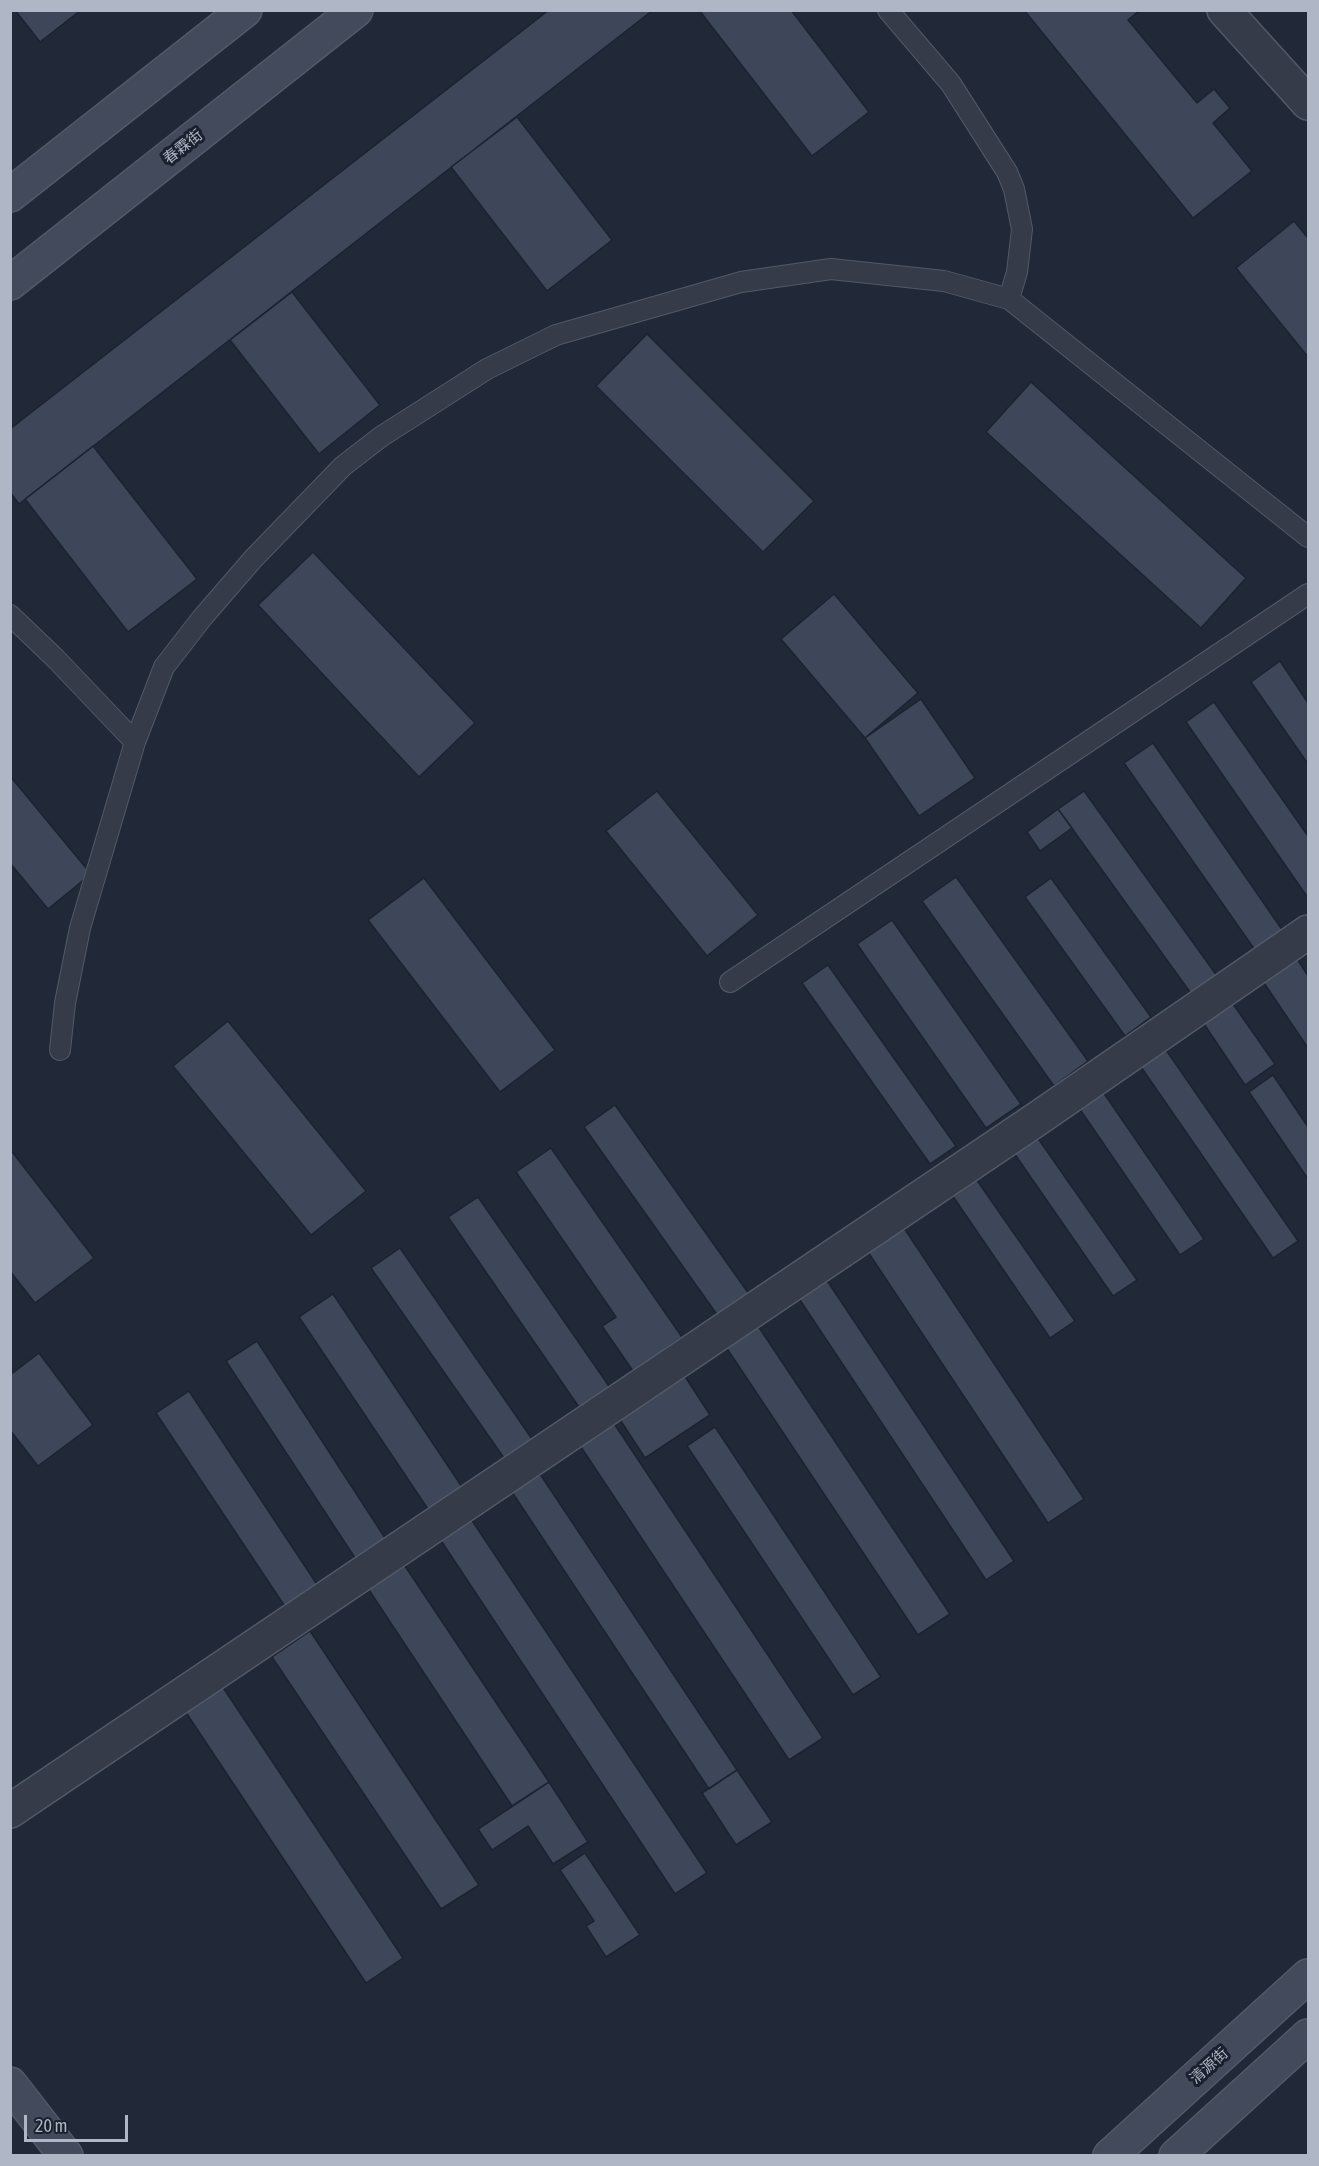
<!DOCTYPE html>
<meta charset="utf-8">
<style>
body{margin:0}
#map{position:relative;width:1319px;height:2166px;overflow:hidden;background:#212939;font-family:"Asap Condensed",sans-serif}
canvas{display:block}
.frame{position:absolute;inset:0;border:12px solid #afb6c5;pointer-events:none}
.scale{position:absolute;left:24px;top:2115px;width:104px;height:27px;box-sizing:border-box;border:3px solid #afb6c5;border-top:0;padding-left:8px;font-size:18px;line-height:21px;white-space:nowrap;color:#afb6c5;-webkit-text-stroke:4px #1a202e;paint-order:stroke}
</style>
<div id="map">
<canvas width="1319" height="2166"></canvas>
<div class="frame"></div>
<div class="scale">20 m</div>
</div>
<script>
const g = document.querySelector('canvas').getContext('2d');
g.lineJoin = 'round';
function paint(path, color) { g.fillStyle = color; g.fill(path, 'evenodd'); }
function strokePath(path, color, width, dash) { g.strokeStyle = color; g.lineWidth = width; g.lineCap = dash ? 'butt' : 'round'; g.setLineDash(dash || []); g.stroke(path); }
function label(font, color, halo, rows, align = 'center') {
  g.font = font + ' "Asap Condensed","Noto Sans SC",sans-serif'; g.lineWidth = 6; g.setLineDash([]); g.textBaseline = 'middle'; g.strokeStyle = halo; g.fillStyle = color; for (const [text, x, y, turn = 0] of rows) {
    g.save(); g.translate(x, y); g.rotate((+turn || 0) * Math.PI / 180); g.textAlign = isNaN(turn) ? turn : align; if (halo) g.strokeText(text, 0, 0); g.fillText(text, 0, 0); g.restore();
  }
}
const building = new Path2D(`
 M15,10h66l-41,32z
 M549,10h104l-634,494 -9,-12v-63z
 M699,10h92l78,102 -57,44z
 M1024,10h116l-12,10 69,83 17,-14 16,19 -17,15 39,48 -59,47z
 M517,117l95,123 -65,51 -96,-124z
 M1294,221l14,17v119l-72,-89z
 M292,292l88,113 -61,49 -89,-114z
 M647,334l167,167 -51,51 -167,-166z
 M1031,382l215,196 -45,50 -215,-196z
 M93,446l104,133 -69,53 -103,-133z
 M313,552l162,171 -56,54 -161,-172z
 M834,594l84,99 -53,45 -84,-99z
 M1280,661l28,42v61l-57,-82z
 M921,699l54,79 -56,38 -54,-78z
 M1214,702l94,134v62l-122,-176z
 M1153,743l130,188 -28,19 -131,-187z
 M10,776l81,98 -43,35 -38,-46z
 M657,791l101,124 -51,41 -101,-125z
 M1084,791l136,189 -25,19 -137,-190z
 M1058,809l14,19 -32,23 -13,-19z
 M956,877l132,184 -34,25 -132,-185z
 M424,878l131,172 -55,42 -132,-172z
 M1051,878l100,139 -26,19 -100,-139z
 M892,920l129,184 -35,24 -129,-184z
 M1296,957l12,19v72l-46,-68z
 M828,965l128,181 -26,18 -128,-181z
 M1233,1004l42,60 -30,21 -41,-61z
 M228,1021l138,170 -55,44 -138,-169z
 M1164,1047l134,194 -25,17 -134,-194z
 M1273,1075l35,52v52l-59,-87z
 M1103,1092l101,147 -24,16 -101,-147z
 M615,1105l134,189 -31,22 -134,-189z
 M1037,1137l100,143 -24,16 -99,-143z
 M551,1148l131,189 -49,34 -31,-45 14,-9 -100,-145z
 M10,1149l84,109 -59,45 -25,-32z
 M976,1179l99,142 -25,17 -98,-143z
 M478,1197l133,192 -30,21 -133,-193z
 M902,1225l182,274 -36,24 -182,-274z
 M400,1248l132,191 -28,19 -133,-190z
 M826,1279l188,282 -28,19 -188,-283z
 M333,1294l133,199 -34,22 -133,-198z
 M756,1323l194,291 -32,21 -194,-291z
 M257,1341l130,200 -30,20 -131,-200z
 M39,1353l54,72 -55,41 -28,-36v-55z
 M684,1375l26,40 -65,43 -26,-40z
 M189,1391l129,195 -32,22 -130,-195z
 M613,1422l210,316 -34,22 -210,-316z
 M715,1427l166,250 -28,18 -166,-249z
 M540,1474l197,296 -28,19 -197,-297z
 M469,1516l238,357 -32,21 -237,-358z
 M403,1563l146,219 -37,24 -145,-219z
 M310,1631l169,254 -38,24 -169,-252z
 M222,1686l181,272 -37,25 -181,-272z
 M737,1770l35,52 -36,23 -34,-52z
 M549,1782l39,60 -35,22 -25,-38 -36,24 -14,-21z
 M585,1853l55,82 -34,22 -20,-31 8,-5 -34,-51z`);
const service = new Path2D(`
 M888,10l63,74 56,88 7,17 8,40 -5,43 -8,27
 M10,615l46,44 79,83
 M730,982l578,-388
 M60,1050l5,-47 15,-75 55,-186 29,-75 38,-49 51,-59 90,-93 39,-30 105,-67 69,-34 185,-53 90,-13 113,12 65,18 299,238`);
const minor = new Path2D(`
 M1224,10l84,93
 M10,1811l1024,-690 274,-189`);
const secondary = new Path2D(`
 M10,195l235,-185
 M10,283l346,-273
 M10,2084l56,72
 M1110,2156l198,-180
 M1176,2156l132,-120`);
const streetNames = [
 ["春霖街",183,147,-38],
 ["清源街",1209,2066,-42]
];
paint(building, '#3d4759');
strokePath(building, '#1c2230', 1.5);
strokePath(service, '#525967', 22);
strokePath(minor, '#525967', 36);
strokePath(secondary, '#525967', 36);
strokePath(service, '#353b49', 20);
strokePath(minor, '#353b49', 33);
strokePath(secondary, '#434a5c', 33);
label('15px', '#afb6c5', '#1a202e', streetNames);
</script>
